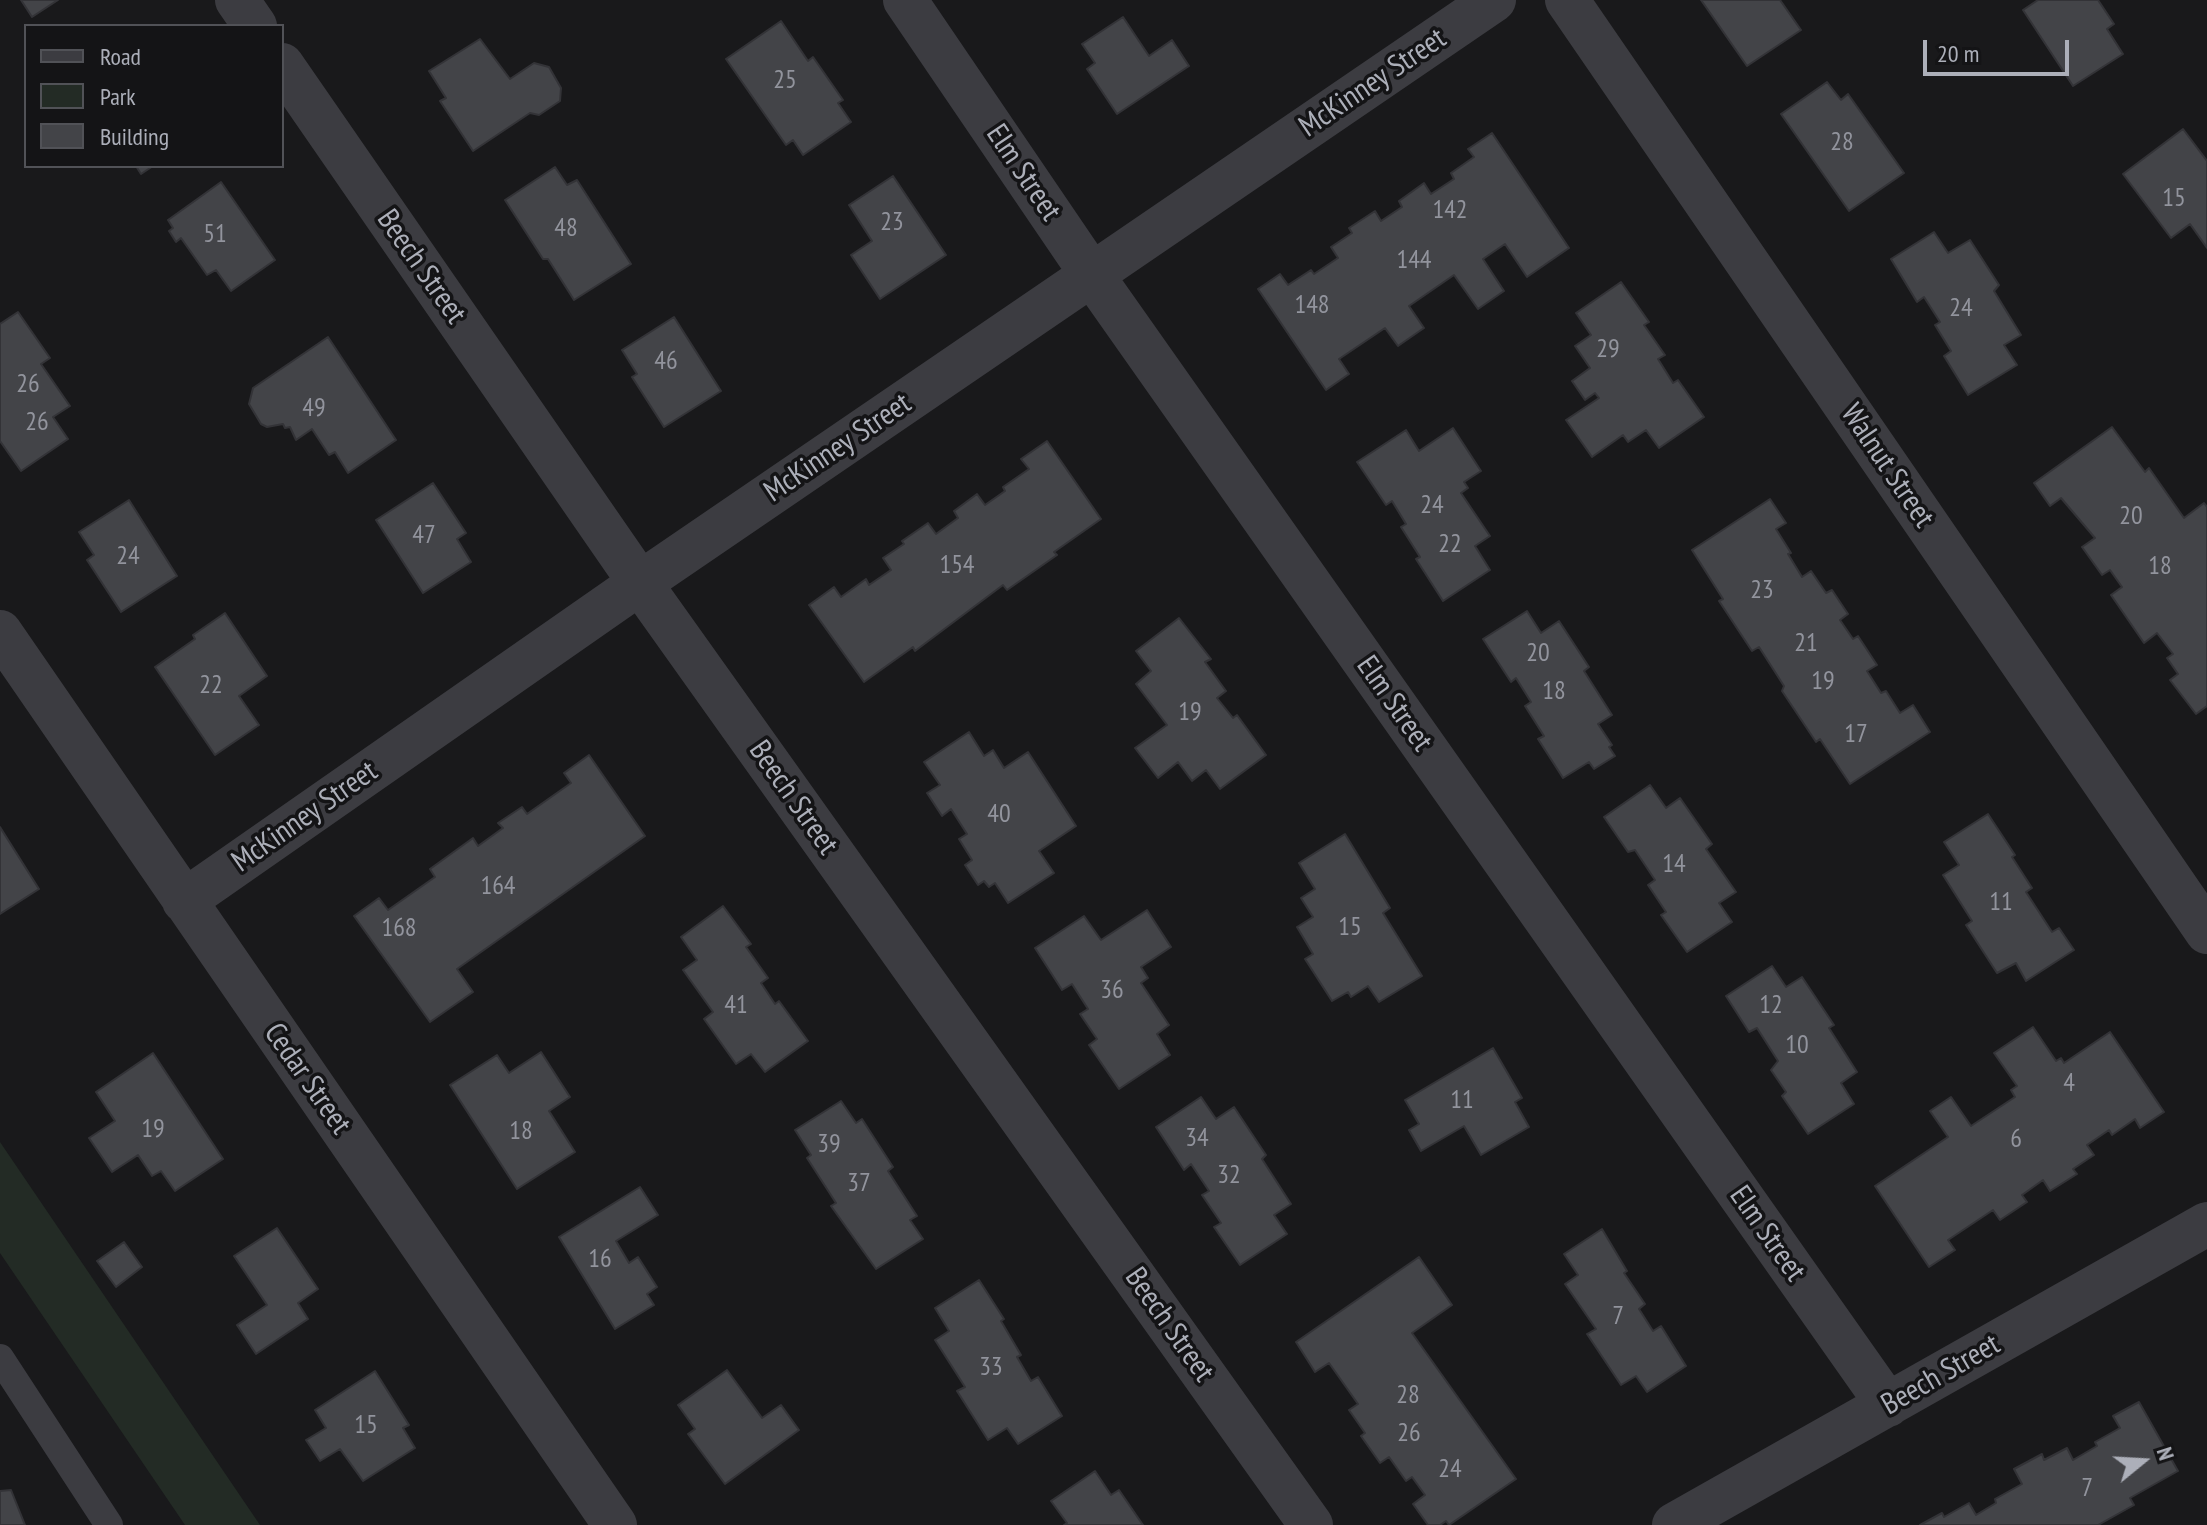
<!DOCTYPE html>
<style>
body{margin:0}
#map{position:relative;width:2207px;height:1525px;overflow:hidden;background:#19191b;font-family:"PT Sans Narrow",sans-serif}
canvas{display:block}
.legend{position:absolute;left:24px;top:24px;width:260px;height:144px;box-sizing:border-box;background:#141416;border:2px solid #515257;margin:0;padding:10px 14px;list-style:none;font-size:24px;color:#acafb9}
.legend li{display:flex;align-items:center;gap:16px;height:40px}
.legend b{width:40px;border:2px solid #515257}
.north{position:absolute;left:2103px;top:1421px;width:80px;height:80px;-webkit-text-stroke:6px #141416;paint-order:stroke;rotate:72deg;font-size:22px;font-weight:700;line-height:32px;text-align:center;color:#acafb9}
.north::after{content:'';display:block;margin:auto;width:28px;height:36px;background:#acafb9;clip-path:polygon(50% 0,100% 100%,50% 72%,0 100%)}
.scale{position:absolute;left:1923px;top:40px;width:146px;height:36px;box-sizing:border-box;border:4px solid #acafb9;border-top:0;padding-left:10px;font-size:24px;line-height:28px;white-space:nowrap;color:#acafb9;-webkit-text-stroke:6px #141416;paint-order:stroke}
</style>
<div id="map">
<canvas width="2207" height="1525"></canvas>
<ul class="legend">
<li><b style="height:10px;background:#3c3c41"></b>Road</li>
<li><b style="height:22px;background:#232b25"></b>Park</li>
<li><b style="height:22px;background:#434448"></b>Building</li>
</ul>
<div class="north">N</div>
<div class="scale">20 m</div>
</div>
<script>
const g = document.querySelector('canvas').getContext('2d');
g.lineJoin = 'round';
function paint(path, color) { g.fillStyle = color; g.fill(path, 'evenodd'); }
function strokePath(path, color, width, dash) { g.strokeStyle = color; g.lineWidth = width; g.lineCap = dash ? 'butt' : 'round'; g.setLineDash(dash || []); g.stroke(path); }
function label(font, color, halo, rows, align = 'center') {
  g.font = font + ' "PT Sans Narrow",sans-serif'; g.lineWidth = 7; g.setLineDash([]); g.textBaseline = 'middle'; g.strokeStyle = halo; g.fillStyle = color; for (const [text, x, y, turn = 0] of rows) {
    g.save(); g.translate(x, y); g.rotate((+turn || 0) * Math.PI / 180); g.textAlign = isNaN(turn) ? turn : align; if (halo) g.strokeText(text, 0, 0); g.fillText(text, 0, 0); g.restore();
  }
}
const green = new Path2D(`
 M0,1142l260,383h-75l-185,-272z`);
const building = new Path2D(`
 M21,0h37l-26,17z
 M1701,0h79l21,30 -54,36z
 M2038,0h60l16,24 -7,5 16,25 -50,32 -50,-76z
 M1123,17l26,39 23,-16 17,26 -72,48 -30,-45 8,-6 -13,-19z
 M781,21l27,40 5,-4 30,43 -5,3 13,19 -48,33 -10,-15 -7,5 -60,-86z
 M480,39l30,40 24,-16 15,4 12,21 -1,13 -21,14 -9,-2 -57,38 -33,-50 6,-3 -17,-27z
 M1827,82l14,18 7,-6 56,79 -55,38 -68,-97z
 M2183,129l24,32v87l-17,-24 -19,14 -48,-64z
 M1492,133l77,115 -42,29 -22,-33 -22,15 21,32 -26,18 -24,-34 -45,31 15,22 -26,18 -13,-18 -46,31 10,15 -23,16 -68,-101 22,-15 8,11 23,-15 3,4 24,-16 -7,-11 21,-14 -3,-5 26,-17 6,10 21,-14 -3,-6 25,-18 7,11 23,-15 -3,-6 23,-16 -6,-8z
 M136,166h17l-12,8z
 M555,167l12,18 10,-5 54,84 -57,36 -26,-41h-5l-38,-59z
 M893,176l53,79 -66,44 -29,-44 21,-14 -23,-36z
 M221,182l54,78 -44,31 -15,-21 -9,5 -26,-37 -5,4 -7,-11 4,-3 -5,-8z
 M1934,232l14,21 22,-13 29,45 -5,6 27,44 -17,10 13,20 -49,30 -24,-39 7,-5 -16,-26 5,-3 -16,-25 -7,5 -26,-43z
 M1621,282l28,40 -5,3 21,30 -7,4 15,24 5,-3 26,37 -45,31 -13,-18 -18,12 -5,-7 -31,22 -26,-37 33,-22 -4,-5 -10,7 -13,-19 18,-13 -15,-22 16,-11 -15,-22z
 M18,312l32,46 -9,6 29,42 -17,11 15,22 -47,32 -21,-30v-117z
 M674,317l47,74 -57,36 -32,-50 5,-3 -15,-24z
 M328,337l68,103 -48,33 -13,-21 -6,3 -17,-26 -16,11 -6,-13 -5,1 -2,-4 -16,3 -6,-3 -12,-20 4,-16z
 M2112,427l33,45 4,-4 35,50 20,-15 3,4v199l-11,8 -26,-34 8,-6 -11,-16 6,-4 -16,-21 -13,10 -33,-48 11,-8 -12,-17 -8,5 -20,-28 13,-9 -34,-40 -11,8 -16,-23z
 M1453,428l28,43 -17,11 4,6 -7,5 29,43 -15,10 15,24 -47,31 -27,-42 4,-2 -19,-30 5,-3 -14,-23 -6,4 -29,-43 49,-32 13,21z
 M1047,441l54,78 -47,33 3,3 -50,35 -4,-5 -88,66 -2,-4 -49,35 -55,-77 25,-18 7,10 25,-18 3,6 22,-15 -8,-12 21,-14 -2,-3 26,-18 8,11 22,-16 -4,-7 23,-17 8,11 20,-14 -2,-4 26,-18 -8,-10z
 M433,483l33,50 -9,6 14,23 -48,31 -47,-73z
 M1770,499l16,24 -10,6 15,24 -3,1 14,23 9,-6 15,22 6,-3 16,24 -8,6 13,19 5,-3 19,29 -10,6 14,22 5,-2 14,22 13,-8 17,27 -80,52 -30,-45 -4,3 -34,-51 2,-5 -25,-39 -7,4 -33,-50 4,-2 -31,-49z
 M129,500l48,76 -56,36 -34,-52 7,-5 -15,-23z
 M1527,611l14,22 18,-12 30,46 -5,4 28,44 -14,9 14,21 -3,2 6,9 -21,13 -5,-7 -26,16 -25,-39 6,-3 -19,-30 6,-4 -15,-24 -5,4 -28,-43z
 M225,613l42,63 -28,20 20,29 -44,30 -60,-88 40,-28 -2,-4z
 M1179,618l32,41 -6,3 21,29 -9,7 16,20 4,-3 29,40 -46,34 -14,-19 -14,11 -14,-19 -20,16 -23,-30 32,-23 -31,-41 15,-13 -15,-20z
 M969,732l15,24 9,-6 11,18 24,-16 48,74 -37,25 15,22 -46,30 -13,-20 -6,4 -5,-6 -6,4 -13,-20 7,-5 -13,-21 8,-5 -16,-25 -9,7 -15,-23 13,-8 -16,-23z
 M589,755l56,81 -188,133 16,23 -43,30 -76,-106 25,-18 9,12 47,-33 -5,-8 43,-31 5,8 25,-18 -5,-5 24,-16 5,7 44,-31 -7,-10z
 M1650,785l16,23 14,-10 32,46 -6,5 30,43 -17,11 13,19 -45,30 -26,-37 5,-3 -18,-27 7,-5 -20,-30 -7,2 -24,-35z
 M1988,814l27,41 -3,2 20,31 -6,4 26,40 7,-4 15,22 -48,31 -10,-18 -19,10 -31,-48 6,-4 -29,-46 16,-10 -15,-23z
 M0,827l39,62 -39,25z
 M1345,834l45,74 -7,5 39,63 -43,26 -11,-16 -17,11 -3,-5 -16,9 -27,-42 8,-5 -16,-27 16,-10 -12,-19 14,-9 -16,-26z
 M723,906l28,38 -5,3 22,31 -7,5 14,21 4,-3 29,40 -43,31 -14,-18 -15,10 -32,-45 9,-7 -30,-42 14,-10 -16,-23z
 M1147,910l24,37 -30,20 7,11 -7,5 28,42 -12,9 13,21 -51,34 -30,-44 8,-6 -17,-25 8,-5 -16,-25 -10,6 -27,-42 49,-32 17,24z
 M1772,966l14,21 16,-10 32,48 -5,3 28,44 -16,11 13,21 -46,30 -26,-38 4,-4 -15,-22 7,-9 -21,-33 -8,4 -23,-36z
 M2033,1027l23,34 5,-3 3,5 46,-31 54,80 -24,16 -5,-9 -23,16 -3,-5 -22,15 7,10 -21,14 4,5 -27,17 -7,-11 -21,15 5,7 -27,18 -7,-10 -45,30 7,10 -26,17 -54,-81 73,-49 -18,-26 21,-14 20,29 44,-29 -4,-7 6,-4 -23,-33z
 M1493,1048l29,50 -7,4 14,25 -48,28 -17,-29 -43,25 -12,-21 10,-6 -14,-24z
 M541,1052l29,45 -21,14 26,41 -58,37 -67,-104 47,-30 12,18z
 M153,1053l70,106 -48,32 -14,-20 -9,5 -14,-21 -26,17 -23,-34 26,-17 -19,-29z
 M1201,1097l15,22 18,-12 32,48 -4,4 29,45 -17,11 13,19 -47,31 -26,-38 7,-4 -19,-28 7,-4 -18,-27 -7,6 -28,-43z
 M841,1101l15,22 6,-4 31,48 -5,4 29,45 -7,4 13,19 -47,30 -45,-63 5,-3 -29,-45 4,-3 -16,-25z
 M640,1187l18,28 -42,26 13,22 9,-6 19,30 -10,7 7,11 -39,24 -56,-92z
 M277,1228l41,61 -20,14 10,16 -52,35 -19,-29 30,-20 -33,-49z
 M1602,1229l25,42 -3,2 21,31 -6,5 14,22 8,-5 25,40 -39,26 -11,-16 -15,9 -34,-51 9,-5 -31,-45 13,-9 -14,-21z
 M124,1242l18,25 -26,20 -19,-26z
 M1419,1257l33,48 -40,28 104,146 -67,46 -3,-4 -6,4h-12l-15,-21 12,-9 -13,-18 -6,4 -17,-24 -9,6 -19,-27 4,-3 -16,-23 9,-6 -29,-41 -14,9 -19,-30z
 M979,1280l25,39 -3,2 20,34 -4,2 14,24 7,-4 24,39 -44,28 -11,-16 -19,12 -31,-49 8,-4 -30,-47 14,-9 -14,-23z
 M727,1370l35,48 19,-13 18,25 -74,54 -37,-50 7,-5 -17,-24z
 M375,1371l34,54 -6,3 12,20 -52,33 -23,-32 -20,12 -14,-21 20,-12 -11,-18z
 M2139,1402l39,69 -48,27 4,7 -36,20h-178l22,-12 2,4 25,-14 7,12 20,-12 -1,-4 27,-15 -8,-15 28,-15 2,6 23,-12 6,12 24,-14 -2,-4 25,-14 -7,-12z
 M1095,1471l16,24 8,-5 24,35h-79l3,-2 -16,-22z
 M11,1490l14,35h-25v-34z`);
const lane = new Path2D(`
 M0,1358l109,167`);
const street = new Path2D(`
 M237,0l18,26
 M905,0l187,275 796,1130
 M1567,0l640,932
 M282,65l358,518 671,942
 M0,632l615,893
 M184,901l456,-318 854,-583
 M1674,1525l533,-301`);
const numberNames = [
 ["25",785,81],
 ["28",1842,143],
 ["15",2174,199],
 ["142",1450,211],
 ["23",892,223],
 ["48",566,229],
 ["51",215,235],
 ["144",1414,261],
 ["148",1312,306],
 ["24",1961,309],
 ["29",1608,350],
 ["46",666,362],
 ["26",28,385],
 ["49",314,409],
 ["26",37,423],
 ["24",1432,506],
 ["20",2131,517],
 ["47",424,536],
 ["22",1450,545],
 ["24",128,557],
 ["154",957,566],
 ["18",2160,567],
 ["23",1762,591],
 ["21",1806,644],
 ["20",1538,654],
 ["19",1823,682],
 ["22",211,686],
 ["18",1554,692],
 ["19",1190,713],
 ["17",1856,735],
 ["40",999,815],
 ["14",1674,865],
 ["164",498,887],
 ["11",2001,903],
 ["15",1350,928],
 ["168",399,929],
 ["36",1112,991],
 ["41",736,1006],
 ["12",1771,1006],
 ["10",1797,1046],
 ["4",2069,1084],
 ["11",1462,1101],
 ["19",153,1130],
 ["18",521,1132],
 ["34",1197,1139],
 ["6",2016,1140],
 ["39",829,1145],
 ["32",1229,1176],
 ["37",859,1184],
 ["16",600,1260],
 ["7",1618,1317],
 ["33",991,1368],
 ["28",1408,1396],
 ["15",366,1426],
 ["26",1409,1434],
 ["24",1450,1470],
 ["7",2087,1489]
];
const streetNames = [
 ["McKinney Street",1373,83,-34],
 ["Elm Street",1023,173,56],
 ["Beech Street",421,267,55],
 ["McKinney Street",838,448,-34],
 ["Walnut Street",1887,466,56],
 ["Elm Street",1394,704,55],
 ["Beech Street",793,798,55],
 ["McKinney Street",305,817,-35],
 ["Cedar Street",307,1079,55],
 ["Elm Street",1767,1234,55],
 ["Beech Street",1169,1325,55],
 ["Beech Street",1941,1375,-30]
];
paint(green, '#232b25');
paint(building, '#434448');
strokePath(building, '#333337', 2);
strokePath(lane, '#3c3c41', 28);
strokePath(street, '#3c3c41', 44);
label('26px', '#92949d', null, numberNames);
label('30px', '#acafb9', '#141416', streetNames);
</script>
